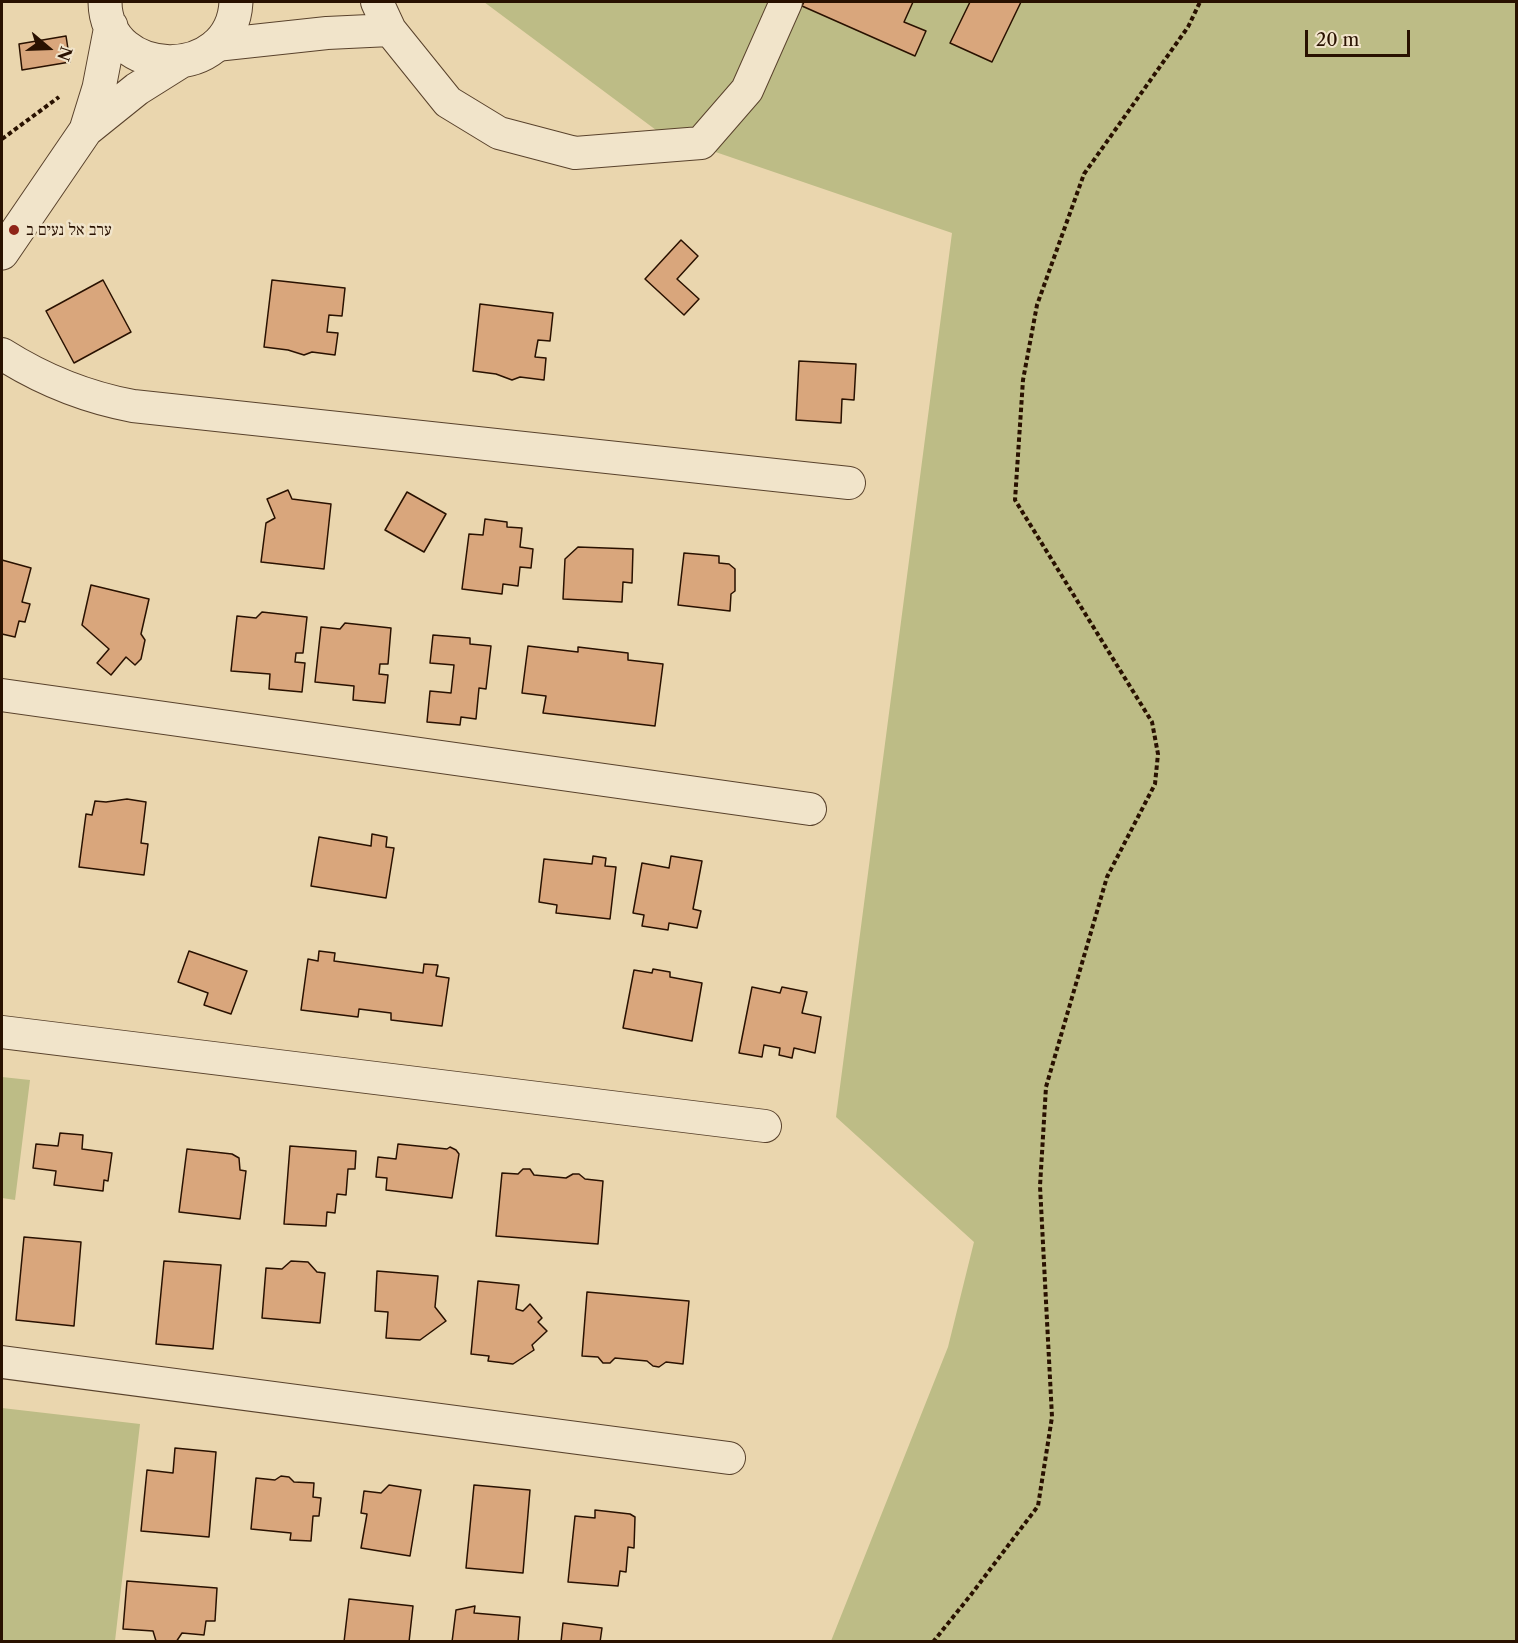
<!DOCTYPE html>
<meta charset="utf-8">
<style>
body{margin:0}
#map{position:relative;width:1518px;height:1643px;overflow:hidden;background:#ead6ae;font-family:"Libre Caslon Text",serif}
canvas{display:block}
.frame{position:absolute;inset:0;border:3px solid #291100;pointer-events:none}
.north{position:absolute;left:18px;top:18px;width:60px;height:60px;-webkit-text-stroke:4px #f1e4ca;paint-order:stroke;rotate:109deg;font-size:16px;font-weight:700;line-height:24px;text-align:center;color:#291100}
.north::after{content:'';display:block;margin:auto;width:21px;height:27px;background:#291100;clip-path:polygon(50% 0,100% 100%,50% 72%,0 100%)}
.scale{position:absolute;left:1305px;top:30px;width:105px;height:27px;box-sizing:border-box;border:3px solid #291100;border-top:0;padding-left:8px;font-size:18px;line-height:21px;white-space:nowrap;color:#291100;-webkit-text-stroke:4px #f1e4ca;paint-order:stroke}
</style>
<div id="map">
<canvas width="1518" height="1643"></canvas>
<div class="frame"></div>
<div class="north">N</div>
<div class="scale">20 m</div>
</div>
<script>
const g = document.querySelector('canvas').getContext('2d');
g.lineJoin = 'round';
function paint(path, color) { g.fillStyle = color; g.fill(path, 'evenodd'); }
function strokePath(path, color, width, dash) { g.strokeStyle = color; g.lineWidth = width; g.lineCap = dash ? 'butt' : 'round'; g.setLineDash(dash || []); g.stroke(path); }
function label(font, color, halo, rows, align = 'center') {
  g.font = font + ' "Libre Caslon Text","Frank Ruhl Libre",serif'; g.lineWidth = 5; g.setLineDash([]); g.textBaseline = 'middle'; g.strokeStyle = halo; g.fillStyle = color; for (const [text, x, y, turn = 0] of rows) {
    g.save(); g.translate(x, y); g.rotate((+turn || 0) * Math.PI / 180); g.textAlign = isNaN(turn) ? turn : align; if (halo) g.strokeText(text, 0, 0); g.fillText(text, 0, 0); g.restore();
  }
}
const green = new Path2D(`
 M484,2h1032v1639h-685l117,-294 26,-105 -138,-125 116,-884 -292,-100z
 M2,1077l28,3 -15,120 -13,-2z
 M2,1408l138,16 -25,217h-113z`);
const building = new Path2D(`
 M804,2h109l-9,20 22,9 -11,25 -113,-50z
 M970,2h51l-29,60 -42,-19z
 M66,36l4,26 -48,8 -3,-26z
 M681,240l17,16 -21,23 22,20 -15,16 -39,-36z
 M103,280l28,52 -57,31 -28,-52z
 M272,280l73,8 -3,28 -13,-1 -2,17 11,1 -3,22 -23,-3 -8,3 -16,-5 -24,-3z
 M480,304l73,9 -3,28 -12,-1 -3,17 11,1 -2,22 -24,-3 -8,3 -16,-6 -23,-3z
 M799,361l57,3 -2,36 -12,-1 -1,24 -45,-3z
 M288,490l4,9 39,5 -7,65 -63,-7 5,-39 9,-5 -8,-19z
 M407,492l39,22 -22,38 -39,-22z
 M485,519l22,3v5l15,1 -2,19 13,2 -2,19 -11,-1 -2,19 -15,-2 -1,10 -40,-5 7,-55 14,1z
 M578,547l55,2 -1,34 -9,-1 -1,20 -59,-3 2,-40z
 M684,553l35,3v7l10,1 6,5v22l-4,3 -1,17 -52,-6z
 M2,560l29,8 -9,34 8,2 -5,18 -6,-1 -4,16 -13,-3z
 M91,585l58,14 -8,35 4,6 -4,19 -6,6 -9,-8 -15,18 -14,-12 12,-14 -27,-24z
 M262,612l45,5 -4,36h-7l-1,9 10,1 -3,29 -33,-3 1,-15 -39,-3 6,-55 19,2z
 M345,623l46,5 -3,36h-8l-1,10 9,1 -3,28 -32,-3 1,-14 -39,-4 6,-55 19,2z
 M433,635l37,3v6l21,2 -5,43 -7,-1 -3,31 -15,-2 -1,8 -33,-3 3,-31 21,2 3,-28 -24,-2z
 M528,646l50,6v-5l50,6v7l35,4 -8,62 -112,-13 3,-17 -24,-3z
 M127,799l19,3 -5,41 7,1 -4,31 -65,-8 7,-53 6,1 3,-14 11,1z
 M372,834l15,3 -1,10 8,1 -8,50 -75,-12 8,-49 52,9z
 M593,856l13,2 -1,8 11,1 -6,52 -54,-6 1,-8 -18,-3 5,-43 48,5z
 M671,856l31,5 -9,48 8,2 -4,17 -28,-5 -1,7 -26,-4 2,-11 -11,-2 9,-50 27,5z
 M189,951l58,20 -16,43 -27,-9 4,-12 -30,-11z
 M319,951l16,2 -1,8 89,12 1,-9 14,1 -2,11 13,2 -7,48 -51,-6v-7l-32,-4 -1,8 -57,-7 7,-51 10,2z
 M653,969l17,3v5l32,6 -10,58 -69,-13 11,-58 18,3z
 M752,987l28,6 2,-6 25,5 -5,21 19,4 -6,36 -21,-5 -2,10 -13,-3 1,-7 -16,-3 -2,12 -23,-4z
 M60,1133l23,2 -1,14 30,4 -4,28 -4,-1 -1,11 -49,-6 2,-14 -23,-3 3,-24 22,2z
 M398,1144l49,5 3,-2 6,3 3,4 -7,44 -66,-8 1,-12 -11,-1 2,-20 18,2z
 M290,1146l66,5 -1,18h-7l-2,26 -9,-1 -2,19 -8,-1 -1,14 -42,-2z
 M187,1149l45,5 7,4 1,12 6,1 -6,48 -61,-7z
 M523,1169h7l4,6 32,3 7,-4h6l6,5 18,2 -5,63 -102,-8 6,-63 16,1z
 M24,1237l57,5 -7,84 -58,-6z
 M164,1261l57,4 -8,84 -57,-5z
 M291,1261l17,1 9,10 8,1 -5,50 -58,-5 4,-50 16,1z
 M377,1271l61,5 -3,31 11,14 -26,19 -34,-2 2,-26 -13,-1z
 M478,1281l41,4 -3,24 7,2 7,-7 12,14 -4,4 9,9 -15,14 2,5 -21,14 -25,-3 1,-5 -18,-2z
 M587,1292l102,9 -6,63 -17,-2 -7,5 -6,-1 -6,-5 -32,-3 -5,5h-7l-5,-6 -16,-1z
 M175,1448l41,4 -7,85 -68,-6 6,-61 26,3z
 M281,1476l8,1 5,5 20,1 -1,14 8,1 -2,18h-6l-2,25 -21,-1 1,-7 -40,-4 5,-51 19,2z
 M389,1485l32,5 -11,66 -49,-8 6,-34 -6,-1 3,-22 17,2z
 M474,1485l56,5 -7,83 -57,-5z
 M595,1510l35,4 5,3 -1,31 -6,-1 -2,25 -6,-1 -2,15 -50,-4 7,-66 20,2z
 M127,1581l90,7 -2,33h-9l-2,14 -22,-2 -6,9 -20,-1 -3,-10 -30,-2z
 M349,1599l64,7 -4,36h-65z
 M475,1606l-1,7 46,4 -2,25h-66l4,-32z
 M563,1623l39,5 -2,14h-39z`);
const path = new Path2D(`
 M2,139l57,-42
 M933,1642l37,-46 68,-90 14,-89 -12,-231 6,-99 61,-210 48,-93 3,-30 -6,-32 -137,-222 8,-120 14,-75 47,-131 104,-147 12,-25`);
const minor = new Path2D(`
 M377,2l13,28
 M216,45l111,-12 63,-3 58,72 51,31 76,20 126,-10 46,-53 39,-88
 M2,354c41,26 83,43 131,52l716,77
 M2,695l808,114
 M2,1032l763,94
 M2,1362l727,96`);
const tertiary = new Path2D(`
 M105,2c1,78 127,81 131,0
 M86,130l51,-41 43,-27
 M2,253l84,-123 13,-42 12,-62`);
const markers = [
 [14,230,6,"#8f2418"]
];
const poiNames = [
 ["ערב אל נעים ב",26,230]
];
paint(green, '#bdbc86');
paint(building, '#d9a67c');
strokePath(building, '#291100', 1.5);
strokePath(minor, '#59422c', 34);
strokePath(tertiary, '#59422c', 35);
strokePath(path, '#291100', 4, [4.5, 3]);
strokePath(minor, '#f1e4ca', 32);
strokePath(tertiary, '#f1e4ca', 33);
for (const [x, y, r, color] of markers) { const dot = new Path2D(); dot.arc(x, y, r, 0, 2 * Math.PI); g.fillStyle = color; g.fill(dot); strokePath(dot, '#f1e4ca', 2); }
label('16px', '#291100', '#f1e4ca', poiNames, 'left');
</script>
